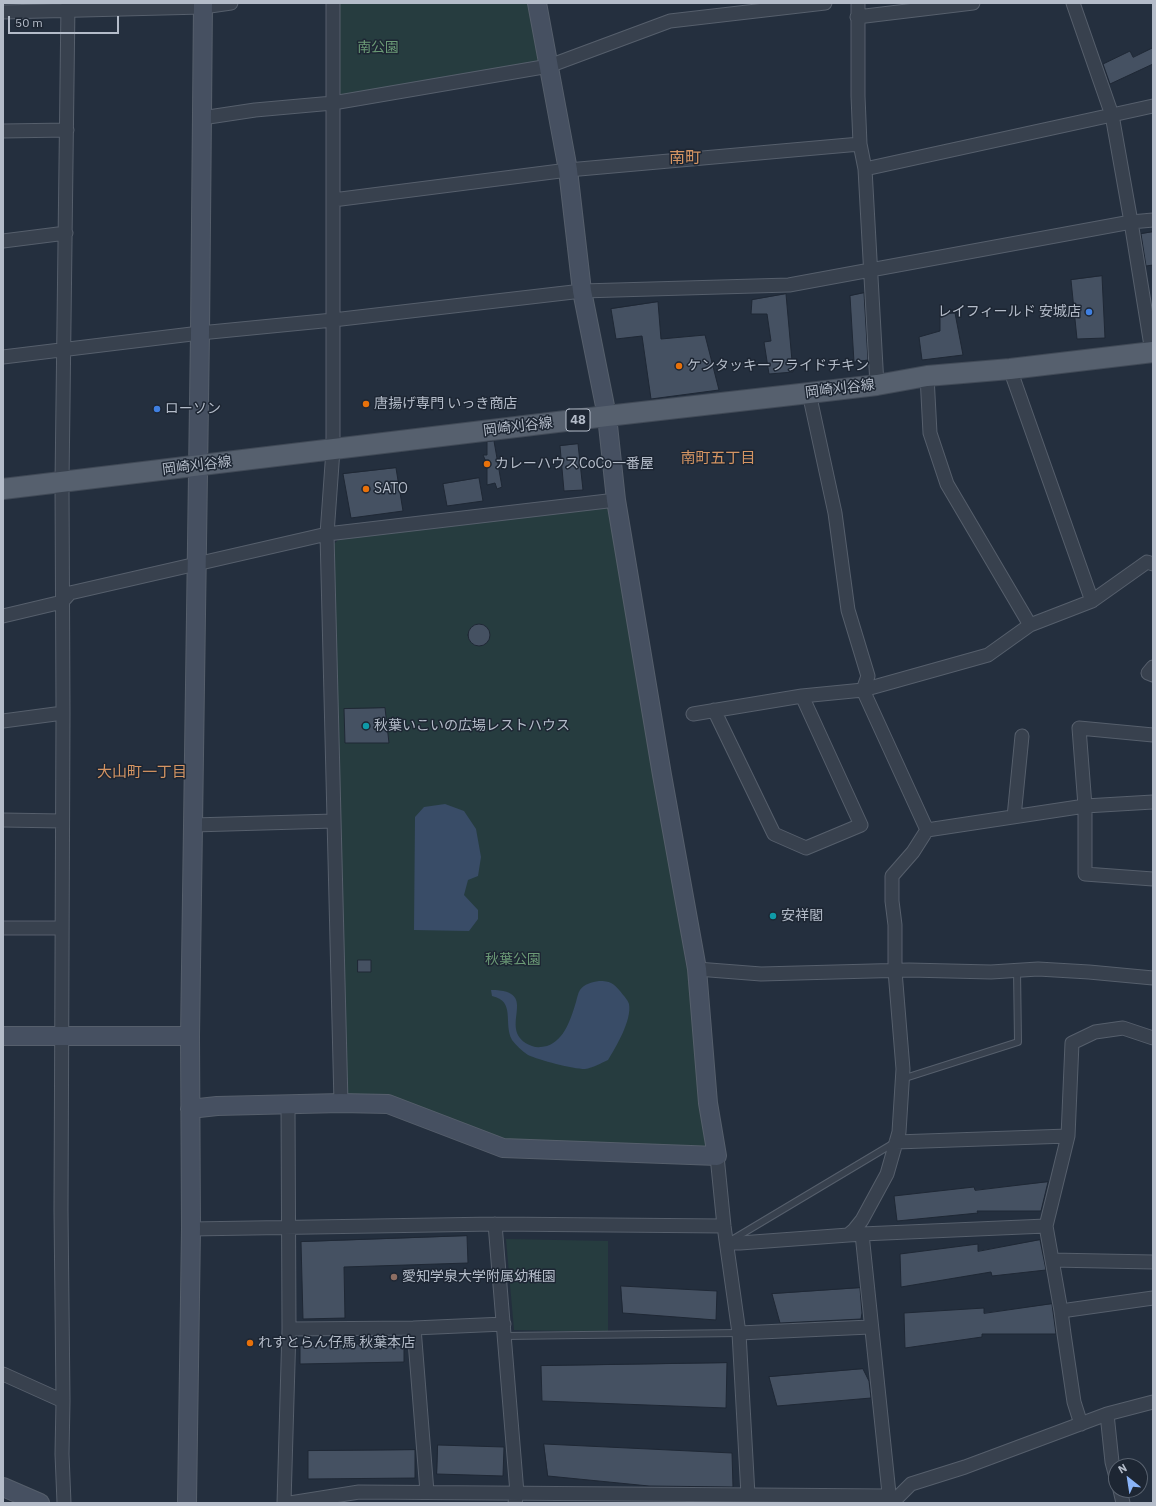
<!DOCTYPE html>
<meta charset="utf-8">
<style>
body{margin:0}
#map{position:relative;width:1156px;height:1506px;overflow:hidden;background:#242f3e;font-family:"IBM Plex Sans",sans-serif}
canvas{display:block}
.frame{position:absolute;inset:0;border:4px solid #b4bcc9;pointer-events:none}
.north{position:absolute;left:1108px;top:1458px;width:40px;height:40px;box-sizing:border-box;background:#1d2633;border:1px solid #59626f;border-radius:50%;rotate:330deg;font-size:11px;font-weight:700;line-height:16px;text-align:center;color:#b4bcc9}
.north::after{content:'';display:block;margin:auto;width:14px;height:18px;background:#8ab4f8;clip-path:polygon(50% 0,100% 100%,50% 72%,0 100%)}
.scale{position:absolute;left:8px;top:16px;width:111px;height:18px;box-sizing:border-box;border:2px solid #b4bcc9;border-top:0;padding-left:5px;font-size:12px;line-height:14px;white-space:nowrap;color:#b4bcc9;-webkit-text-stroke:3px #1d2633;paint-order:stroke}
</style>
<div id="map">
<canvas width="1156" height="1506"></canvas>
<div class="frame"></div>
<div class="north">N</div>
<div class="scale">50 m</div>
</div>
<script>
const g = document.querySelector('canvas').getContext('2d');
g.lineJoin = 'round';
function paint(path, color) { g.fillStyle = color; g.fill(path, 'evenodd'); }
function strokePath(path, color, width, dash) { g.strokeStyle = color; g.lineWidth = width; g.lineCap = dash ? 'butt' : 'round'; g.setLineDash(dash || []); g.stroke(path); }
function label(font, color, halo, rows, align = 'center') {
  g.font = font + ' "IBM Plex Sans","Noto Sans JP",sans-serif'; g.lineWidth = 3; g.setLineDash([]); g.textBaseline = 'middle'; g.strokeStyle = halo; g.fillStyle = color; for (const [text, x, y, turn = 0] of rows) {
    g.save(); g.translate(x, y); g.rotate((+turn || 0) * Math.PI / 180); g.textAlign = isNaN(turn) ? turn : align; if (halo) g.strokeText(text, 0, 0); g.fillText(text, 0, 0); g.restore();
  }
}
const green = new Path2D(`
 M333,3h196l9,58 -205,42z
 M610,507l48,276 28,182 6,9 15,169 -3,6 -200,-7 -153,-46 -5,-5 -12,-547 5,-5z
 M506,1239l102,2v91l-94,-2z`);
const water = new Path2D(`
 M445,804l19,7 12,18 5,28 -3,19 -10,4 -4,15 14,15v9l-9,12 -55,-1 1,-113 9,-10z
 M599,981c11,0 14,2 21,10 3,4 8,9 9,13 3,16 -13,43 -21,56 -7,3 -15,8 -23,9 -12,0 -46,-9 -57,-14 -6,-4 -12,-10 -16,-15 -9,-17 4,-39 -20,-44l-1,-6c53,0 2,41 41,56 5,2 10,1 15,0 18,-6 24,-28 29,-44 1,-4 2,-9 4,-12 4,-6 12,-8 19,-9z`);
const building = new Path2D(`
 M1153,48v16l-43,20 -7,-20 27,-13 3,6z
 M1153,232v33l-7,1 -5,-32z
 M1102,276l3,62 -28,1 -6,-59z
 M864,293l4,67 -14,2 -4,-66z
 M786,294l7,78 -24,2 -5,-32 7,-1 -4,-27h-16l1,-14z
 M658,302l3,37 44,-4 14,55 -68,9 -9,-63 -26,3 -5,-30z
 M955,313l8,42 -41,5 -3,-23 21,-6v-16z
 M494,441l8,46 -5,2 -2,-6 -8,2v-21l-4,-9h4v-13z
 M578,444l5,46 -19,1 -4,-45z
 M396,468l7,43 -52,7 -8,-44z
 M479,478l4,23 -36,5 -4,-22z
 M468 635a11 11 0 1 1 22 0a11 11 0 1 1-22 0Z
 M385,708l4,35h-44l-1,-34z
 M358,960h13v12h-13z
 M1048,1182l-7,29h-64l1,2 -81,8 -3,-25 80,-9 1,3z
 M467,1236l1,27 -124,4 1,51 -42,1 -2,-77z
 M1040,1240l6,30 -54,6 -1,-4 -90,15 -1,-33 78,-10v7z
 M621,1286l96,5 -1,29 -93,-7z
 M860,1288l2,25 -1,6 -81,4 -8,-29z
 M1052,1304l4,30h-74v3l-77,11 -1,-35 80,-5v5z
 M404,1343v19l-104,2v-18z
 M727,1363l-1,45 -184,-7 -1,-35z
 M863,1369l6,12 2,17 -94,8 -8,-29z
 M544,1444l188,9 1,34 -84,-1 -101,-10z
 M438,1445l66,2 -1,29 -66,-2z
 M415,1450v28l-107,1v-28z`);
const lane = new Path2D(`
 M902,1079l116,-37 -1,-72
 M730,1241l164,-98
 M505,1336l234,-3`);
const street = new Path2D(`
 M333,3v447l-6,84 14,569
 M858,3v93l2,48 5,25 12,216
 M3,12l200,-5 28,-4
 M857,17l116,-14
 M202,118l53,-8 78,-7 216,-37 121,-45 155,-18
 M3,131l64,-1
 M865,169l247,-54 -39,-112
 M333,200l235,-30 292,-26
 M3,241l63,-8
 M1152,352l-21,-130 -19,-107 41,-9
 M3,357l197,-24 133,-13 249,-29 207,-6 342,-63 22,-2
 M1010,369l82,232
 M927,376l3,57 17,51 83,141
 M809,393l26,120 13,97 20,66 -5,14 64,140 -14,22 -21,24v25l3,24v46l8,98 -4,63 -12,42 -25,46 -8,10 -6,5
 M3,616l59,-14 8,-9 257,-59 289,-34
 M1153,667l-5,6 5,2
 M714,710l60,124 32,14 55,-23 -59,-129
 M693,714l109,-18 61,-6 125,-35 42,-30 62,-24 55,-39 6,2
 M3,721l60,-8
 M1153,735l-74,-7 6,78v68l68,5
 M1014,817l8,-81
 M3,820l59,1
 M193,825l141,-4
 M927,830l158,-24 68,-4
 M3,928h59
 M697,969l64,5 148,-4 82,2 47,-3 51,3 64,6
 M1068,1136l4,-93 23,-11 28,-4 30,10
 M896,1142l172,-6 -22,90
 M717,1156l7,70 15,107 9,162
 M495,1224l22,269 -2,10
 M191,1229l304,-5 229,2
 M862,1234l28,269
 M727,1243h13l122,-9 184,-8 15,85 3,23 10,68 7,22
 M1052,1260l101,2
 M1061,1311l92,-13
 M414,1328l13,164
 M289,1329l125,-1 90,-4
 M739,1333l131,-6
 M3,1374l60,27
 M1107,1414l5,48 4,15
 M1120,1490l3,13
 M64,1503l-2,-49 1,-53 -2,-191 2,-497 -1,-231 6,-479
 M284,1503l5,-174 -1,-224
 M290,1503l69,-11 530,4
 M892,1503l19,-19 54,-17 142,-53 46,-12`);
const secondary = new Path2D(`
 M3,1036h187
 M190,1109l27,-3 124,-3 47,1 115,44 214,8 -9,-53 -11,-134 -35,-194 -46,-275 -9,-84 -25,-125 -14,-121 -31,-167
 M3,1487l37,16
 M187,1503l4,-274 -1,-193 10,-703 3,-330`);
const primary = new Path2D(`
 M3,489l604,-73 202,-23 68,-8 50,-9 83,-7 143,-17`);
const markers = [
 [1089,312,4,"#3f7fe0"],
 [679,366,4,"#e8710a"],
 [366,404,4,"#e8710a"],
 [157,409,4,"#3f7fe0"],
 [487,464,4,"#e8710a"],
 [366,489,4,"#e8710a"],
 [366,726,4,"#0f9aa8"],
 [773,916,4,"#0f9aa8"],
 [394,1277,4,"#8d6e63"],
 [250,1343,4,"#e8710a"]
];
const shields = [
 [578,420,24]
];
const shieldNames = [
 ["48",578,420]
];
const parkNames = [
 ["南公園",378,48],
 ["秋葉公園",513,960]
];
const poiNames = [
 ["レイフィールド 安城店",1081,312,"right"],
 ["ケンタッキーフライドチキン",687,366],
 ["唐揚げ専門 いっき商店",374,404],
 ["ローソン",165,409],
 ["カレーハウスCoCo一番屋",495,464],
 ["SATO",374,489],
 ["秋葉いこいの広場レストハウス",374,726],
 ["安祥閣",781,916],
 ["愛知学泉大学附属幼稚園",402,1277],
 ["れすとらん仔馬 秋葉本店",258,1343]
];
const streetNames = [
 ["岡崎刈谷線",840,389,-7],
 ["岡崎刈谷線",518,427,-7],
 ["岡崎刈谷線",197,466,-7]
];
const neighbourhoodNames = [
 ["南町五丁目",718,459],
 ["大山町一丁目",142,773]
];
const quarterNames = [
 ["南町",685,158]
];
paint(green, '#263c3f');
paint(water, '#394c67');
paint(building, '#455162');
strokePath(building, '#1f2835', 1);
strokePath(lane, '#565f6c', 8);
strokePath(street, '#565f6c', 15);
strokePath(secondary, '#565f6c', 20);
strokePath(primary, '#414a57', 22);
strokePath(lane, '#38414e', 6);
strokePath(street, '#38414e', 13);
strokePath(secondary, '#465061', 18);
strokePath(primary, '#56606e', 20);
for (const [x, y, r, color] of markers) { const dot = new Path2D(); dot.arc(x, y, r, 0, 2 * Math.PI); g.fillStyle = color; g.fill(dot); strokePath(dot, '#1d2633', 1.5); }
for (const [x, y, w] of shields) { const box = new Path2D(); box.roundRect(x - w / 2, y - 11, w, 22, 3); g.fillStyle = '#1d2633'; g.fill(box); strokePath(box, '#b4bcc9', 1); }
label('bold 13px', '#b4bcc9', null, shieldNames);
label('14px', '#6b9a76', '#1d2633', parkNames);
label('14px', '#b4bcc9', '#1d2633', poiNames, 'left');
label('14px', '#b4bcc9', '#1d2633', streetNames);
label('15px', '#d59563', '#1d2633', neighbourhoodNames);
label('16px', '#d59563', '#1d2633', quarterNames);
</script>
